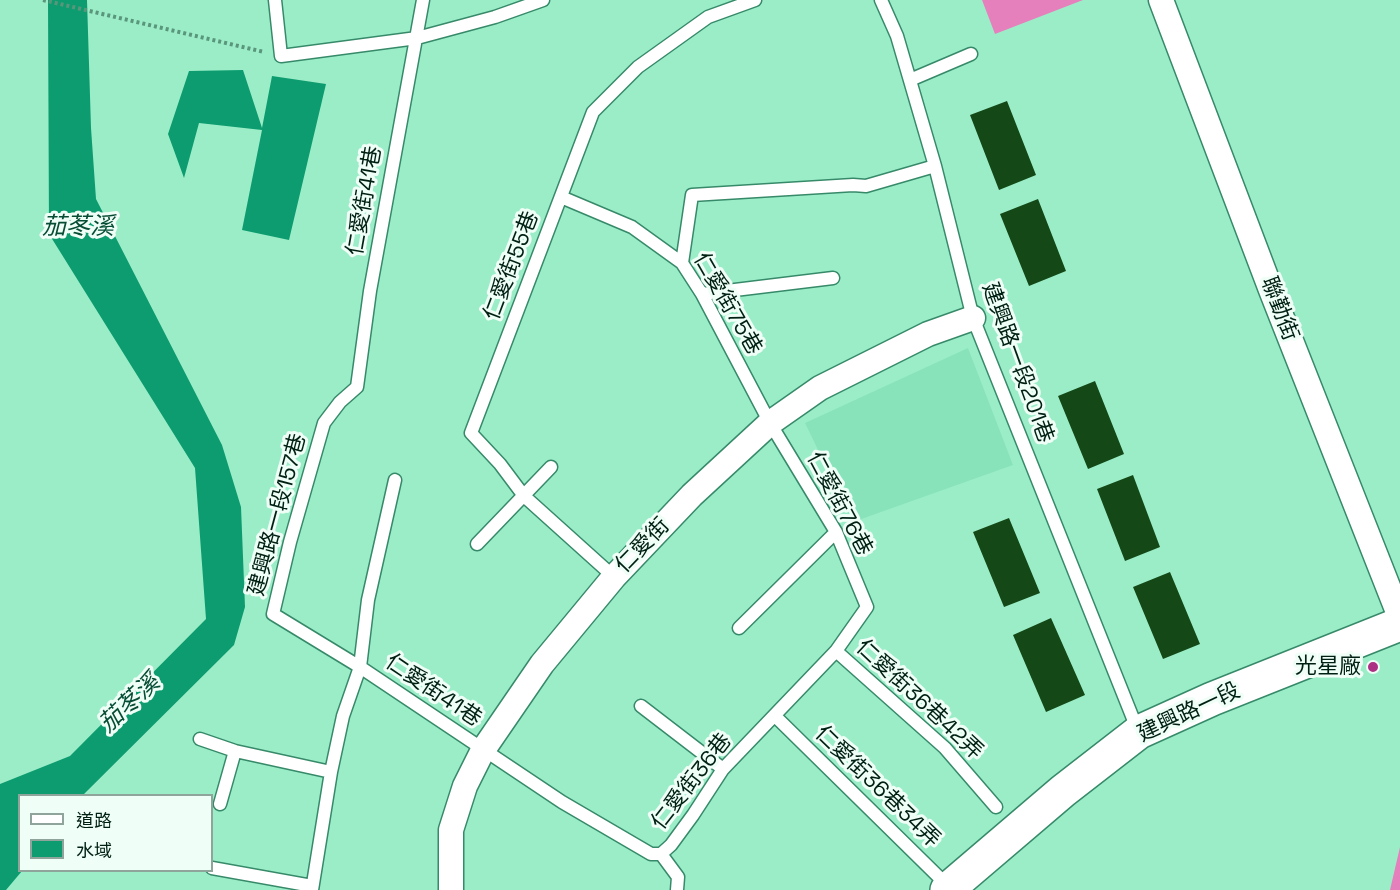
<!DOCTYPE html>
<meta charset="utf-8">
<style>
body{margin:0}
#map{position:relative;width:1400px;height:890px;overflow:hidden;background:#9bedc8;font-family:"Space Grotesk","Noto Sans TC",sans-serif}
canvas{display:block}
.legend{position:absolute;left:18px;top:794px;width:195px;height:78px;box-sizing:border-box;background:#effef6;border:2px solid #8fa59b;margin:0;padding:8px 10px;list-style:none;font-size:18px;color:#002013}
.legend li{display:flex;align-items:center;gap:12px;height:30px}
.legend b{width:30px;border:2px solid #8fa59b}
</style>
<div id="map">
<canvas width="1400" height="890"></canvas>
<ul class="legend">
<li><b style="height:8px;background:#fff"></b>道路</li>
<li><b style="height:16px;background:#0d9c6f"></b>水域</li>
</ul>
</div>
<script>
const g = document.querySelector('canvas').getContext('2d');
g.lineJoin = 'round';
function paint(path, color) { g.fillStyle = color; g.fill(path, 'evenodd'); }
function strokePath(path, color, width, dash) { g.strokeStyle = color; g.lineWidth = width; g.lineCap = dash ? 'butt' : 'round'; g.setLineDash(dash || []); g.stroke(path); }
function label(font, color, halo, rows, align = 'center') {
  g.font = font + ' "Space Grotesk","Noto Sans TC",sans-serif'; g.lineWidth = 6; g.setLineDash([]); g.textBaseline = 'middle'; g.strokeStyle = halo; g.fillStyle = color; for (const [text, x, y, turn = 0] of rows) {
    g.save(); g.translate(x, y); g.rotate((+turn || 0) * Math.PI / 180); g.textAlign = isNaN(turn) ? turn : align; if (halo) g.strokeText(text, 0, 0); g.fillText(text, 0, 0); g.restore();
  }
}
const built = new Path2D(`
 M968,348l45,117 -160,57 -48,-99z`);
const green = new Path2D(`
 M982,0h101l-88,34z
 M1400,847v43h-10z`);
const water = new Path2D(`
 M48,0h39l4,128 5,71 126,246 19,62 4,100 -11,38 -151,150 -63,1v74l2,1 -16,19h-6v-106l70,-28 136,-137 -11,-151 -146,-234z
 M243,70l19,58 10,-52 54,8 -37,156 -47,-10 20,-100 -63,-7 -15,55 -16,-44 21,-63z`);
const building = new Path2D(`
 M1007,101l29,74 -37,15 -29,-75z
 M1038,199l28,72 -37,15 -29,-72z
 M1095,381l29,73 -36,15 -30,-73z
 M1133,475l27,72 -35,14 -28,-72z
 M1009,518l31,75 -36,14 -31,-75z
 M1170,572l30,72 -37,15 -30,-72z
 M1051,618l34,77 -39,17 -33,-77z`);
const path = new Path2D(`
 M43,0l221,52`);
const lane = new Path2D(`
 M275,0l6,56 136,-18 78,-21 48,-17
 M423,0l-53,291 -13,96 -17,15 -16,21 -34,119 -17,72 87,53 202,135 89,52h10l10,-9 22,-30 30,-46 113,-118 31,-44 -31,-75 -66,-109 -68,-129 -20,-31 -50,-36 -71,-30
 M881,0l16,36 38,130 38,152 165,413
 M910,80l61,-26
 M682,263l10,-68 161,-10 13,1 69,-20
 M702,294l131,-16
 M477,544l74,-77
 M614,577l-90,-81 -24,-32 -29,-31 122,-321 45,-45 70,-50 47,-17
 M739,628l97,-96
 M836,651l109,97 51,59
 M641,706l82,63
 M775,716l175,172
 M200,739l35,12 96,21
 M220,804l15,-53
 M661,854l17,23 -1,13
 M212,868l100,18
 M312,890l19,-118 12,-56 17,-49 8,-67 27,-120`);
const street = new Path2D(`
 M1161,0l110,290 129,327
 M451,890v-60l14,-44 18,-36 59,-86 72,-87 78,-82 78,-72 50,-35 108,-54 45,-16`);
const secondary = new Path2D(`
 M947,890l116,-99 76,-59 73,-33 188,-75`);
const markers = [
 [1373,667,6,"#ac3083"]
];
const streetNames = [
 ["仁愛街41巷",365,201,-80],
 ["仁愛街55巷",512,266,-69],
 ["仁愛街75巷",727,304,60],
 ["聯勤街",1279,309,69],
 ["建興路一段201巷",1017,363,70],
 ["仁愛街76巷",839,504,62],
 ["建興路一段157巷",278,515,-75],
 ["仁愛街",643,546,-46],
 ["仁愛街41巷",433,691,34],
 ["仁愛街36巷42弄",919,700,43],
 ["建興路一段",1189,713,-25],
 ["仁愛街36巷",692,782,-52],
 ["仁愛街36巷34弄",877,787,44]
];
const poiNames = [
 ["光星廠",1361,667]
];
const waterNames = [
 ["茄苳溪",78,227],
 ["茄苳溪",130,704,-43]
];
paint(built, '#88e3bb');
paint(green, '#e580bd');
paint(water, '#0d9c6f');
paint(building, '#144917');
strokePath(lane, '#378a69', 15);
strokePath(street, '#378a69', 27);
strokePath(secondary, '#378a69', 36);
strokePath(path, '#59967b', 4, [3, 3]);
strokePath(lane, '#fff', 12);
strokePath(street, '#fff', 24);
strokePath(secondary, '#fff', 33);
for (const [x, y, r, color] of markers) { const dot = new Path2D(); dot.arc(x, y, r, 0, 2 * Math.PI); g.fillStyle = color; g.fill(dot); strokePath(dot, '#effef6', 2); }
label('22px', '#002013', '#effef6', streetNames);
label('22px', '#002013', '#effef6', poiNames, 'right');
label('italic 24px', '#074d36', '#effef6', waterNames);
</script>
